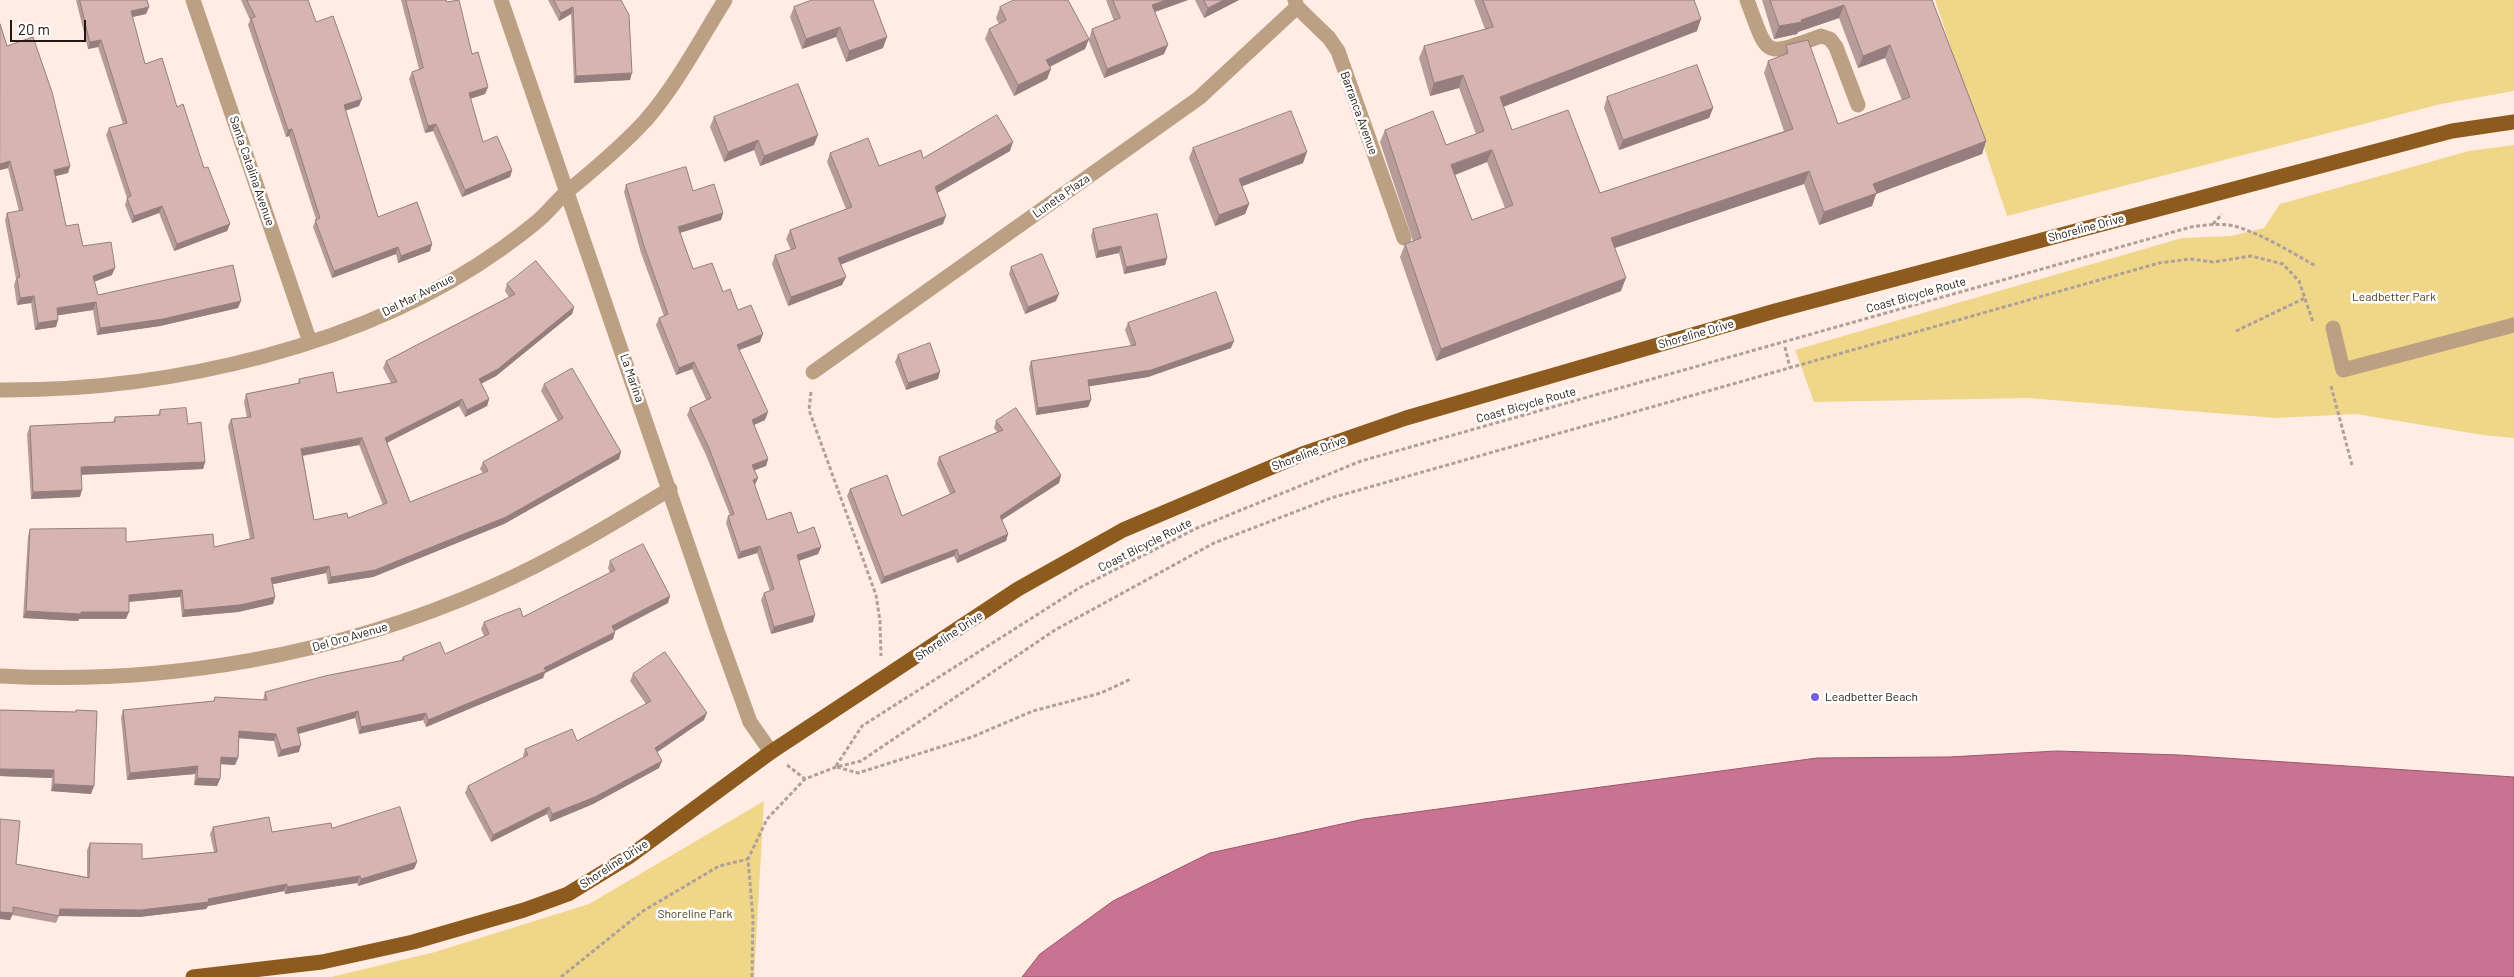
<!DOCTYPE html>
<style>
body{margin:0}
#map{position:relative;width:2514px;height:977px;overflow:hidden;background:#ffece4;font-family:Barlow,sans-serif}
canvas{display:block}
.scale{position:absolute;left:10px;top:20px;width:76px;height:22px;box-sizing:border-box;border:2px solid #221813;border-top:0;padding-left:6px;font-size:15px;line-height:18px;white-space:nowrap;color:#221813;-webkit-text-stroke:4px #fefefe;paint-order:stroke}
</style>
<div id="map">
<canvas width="2514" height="977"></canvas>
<div class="scale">20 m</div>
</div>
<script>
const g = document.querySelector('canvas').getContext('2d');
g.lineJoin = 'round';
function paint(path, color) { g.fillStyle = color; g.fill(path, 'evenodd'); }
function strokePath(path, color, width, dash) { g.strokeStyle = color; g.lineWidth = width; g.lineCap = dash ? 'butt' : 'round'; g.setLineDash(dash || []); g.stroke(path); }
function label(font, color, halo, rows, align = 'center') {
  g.font = font + ' Barlow,sans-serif'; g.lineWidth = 5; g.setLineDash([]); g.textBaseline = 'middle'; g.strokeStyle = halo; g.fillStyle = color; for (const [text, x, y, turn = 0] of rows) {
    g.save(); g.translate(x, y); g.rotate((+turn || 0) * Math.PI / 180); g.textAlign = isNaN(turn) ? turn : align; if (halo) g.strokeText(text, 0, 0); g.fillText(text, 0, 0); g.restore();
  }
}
const green = new Path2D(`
 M1935,0h579v91l-73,13 -434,112z
 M2514,145v293l-31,-3 -127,-21 -80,4 -248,-20 -214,4 -19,-52 387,-112 49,-2 33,-8 16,-24 189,-53z
 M764,801l-10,176h-423l104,-25 154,-48z`);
const water = new Path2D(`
 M2057,751l122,4 335,22v200h-1492l18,-23 73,-53 97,-48 154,-34 453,-61 132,-1z`);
const path = new Path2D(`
 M2213,224l9,-10
 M2236,331l69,-33
 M1785,347l5,21
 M2331,386l21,79
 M811,392l-2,18 67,185 4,26 1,35
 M787,765l18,14
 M836,766l26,-40 217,-138 118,-60 164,-67 830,-234c14,-2 29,-4 43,-1 29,8 56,26 82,40
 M837,767l21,6 114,-36 61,-26 68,-18 30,-14
 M561,977l82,-66 76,-45 29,-7
 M752,977l1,-58 -5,-60 19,-40 38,-40 31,-12 25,-6 194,-131 159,-87 117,-45 828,-235 31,-4 23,3 38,-6 32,8 16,17 14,41`);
const minor = new Path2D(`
 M193,0l117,342
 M501,0l217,633 32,89 21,30
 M1295,0l2,7 32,31 9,13 66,187
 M1747,0c22,58 15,57 74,36l9,3 6,8 22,58
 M2333,328l10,42 171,-45
 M813,372l386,-274 98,-91
 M0,390c169,1 365,-43 504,-143 12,-9 26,-19 37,-29 10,-9 18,-20 28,-28 27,-22 53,-44 77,-70 31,-36 54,-80 79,-120
 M0,676c168,9 337,-21 491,-89 62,-27 121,-63 179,-98`);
const major = new Path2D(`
 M193,977l129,-15 91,-20 111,-32 44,-16 62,-38 141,-104 247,-163 105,-59 182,-77 101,-35 369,-107 677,-180 62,-9`);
const wall = new Path2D(`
 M76,0h71l2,7 -3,7 -14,3 13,47 32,43 53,117 -3,7 -53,20 -15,-38 -27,10 -7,-18 2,-7 -21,-63 3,-7 14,-4 -25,-77 -10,2z
 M241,0h67l8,22 43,84 -14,5 33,106 54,27 -2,7 -32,12 -2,-9 -64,24 -19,-51 3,-8 -27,-83 -3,1 -38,-112 2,-5z
 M401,0h45l26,54 16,33 -3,7 -15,5 13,43 29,28 -2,7 -48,20 -29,-66 -8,2 -16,-54 3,-7 7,-3z
 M548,0h73l9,80 -56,3 -3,-69 -12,7z
 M812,0l71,48 -37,14 -10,-25 -34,12 -12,-32 4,-10z
 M1106,0h82l-33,12 9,42 -60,24 -16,-39 -3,10 -35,18 -3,12 -33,17 -29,-57 4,-10 10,-5 -3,-6 4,-11 89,32 3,-10 22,-8z
 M1195,0h44l-35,18z
 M1474,0h220l3,31 -194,76 9,23 88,63 184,-62 -20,-58 4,-12 14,-5 4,-11 52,79 64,-24 -17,-42 -27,10 -19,-50 -41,14 -1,2 -23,5 -12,-39h170l54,141 -4,13 -106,40 -4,12 -53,19 -15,-41 -190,64 7,43 -185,70 -36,-104 5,-13 8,-3 -33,-99 5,-12 61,15 30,-11 -17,-46 -29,8 -11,-38 5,-12 61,-17zM1487,162l18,46 -33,12 -17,-45z
 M0,24l7,22 63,120 -2,7 -12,3 10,50 17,20 29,29 -18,7 4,13 140,13 -78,18 -63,9 -4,-25 -35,5 -2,12 -21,3 -4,-27 -14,2 -3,-20 2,-6 -11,-59 2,-7 12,-2 -11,-43 -8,2z
 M1607,97l106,11 -4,10 -90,32 -15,-42z
 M714,117l100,28 -54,21 -6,-16 -30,12 -14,-35z
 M1193,148l110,15 -61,23 7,18 -4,10 -30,12 -26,-68z
 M1010,151l-73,42 6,31 -102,40 1,21 -54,21 -16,-42 3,-9 16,-5 -5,-11 4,-9 56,-21 -19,-47 3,-9 49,13 44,-8z
 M626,185l67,6 30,22 -2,7 -41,13 13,36 30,23 15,18 22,32 -21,8 26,70 -11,5 14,34 -2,7 -12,4 1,15 12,35 31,13 23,14 -3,7 -19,7 14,61 -42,12 -10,-34 3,-7 6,-2 -13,-38 -19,6 -12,-36 2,-7 2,-1 -24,-60 -19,-40 3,-7 16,-8 -14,-31 -16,6 -20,-50 3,-7 5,-2 -23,-63 -17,-61z
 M1093,229l74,29 -2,7 -41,9 -5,-21 -23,5 -5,-22z
 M1011,267l45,34 -31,13 -16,-40z
 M507,284l67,23 -2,7 -76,62 -15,7 8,16 -2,7 -22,11 -6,-11 -72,37 23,59 73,-29 -3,-4 3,-7 75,-41 -17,-30 3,-7 77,68 -2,7 -115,65 -131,53 -45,7 -2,-11 -53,11 2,13 -2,7 -35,8 -56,5 -2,-20 -51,5 -3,17h-47l-1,2 -55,-3 5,-82 2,-7 96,13 88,5 36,-8 -22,-113 3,-7 16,-1 -3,-16 2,-8 52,-11 1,-4 38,14 54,-10 -8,-15 3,-7 123,-64 -4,-6zM359,445l24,60 -35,13 -34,2 -11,-64z
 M1128,323l103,25 -83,29 -59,9 2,14 -3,7 -52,8 -7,-47 2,-7 100,-15 -6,-16z
 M898,355l40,24 -32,11 -11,-28z
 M160,410l28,14 17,38 -2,7 -121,5 -2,23 -49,2 -4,-65 3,-8 83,-4 2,-5 43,-2z
 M996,421l65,54 -2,8 -57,37 6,14 -2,7 -49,22 -3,-7 -73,28 -34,-88 3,-7 52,27 48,-22 -13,-30 2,-7 58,-25 -3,-4z
 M610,561l58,42 -53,28 -2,8 -68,34 -2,5 -117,49 -3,-7 -64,14 -4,-16 -57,16 1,18 -21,5 -4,-16 -35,-3 -1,20 -3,7 -14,-1 -1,15 -3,7 -23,-1 1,-11 -68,6 -6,-63 2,-7 90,-8 2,-5 48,3 2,-8 136,-31 2,-4 42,-3 39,-18 -3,-7 3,-7 39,-5 87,-44 -2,-5z
 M633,674l71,46 -47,32 2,16 -66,36 -43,18 -3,-8 -56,28 -26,-49 3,-7 56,-28 -1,-2 2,-7 52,-8 69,-37 -16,-23z
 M0,710l75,2 1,-2 15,84 -40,-3 1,-13 -52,-2z
 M0,819l16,45 71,13v-27l3,-7 52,16 72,-7 -4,-18 3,-7 59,5 60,-4 85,34 -3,7 -56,17 -1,-3 -72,11 -1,-3 -76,15 -2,3 -67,8 -80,-1 -3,7 -44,-8 -2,5 -10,-1z`);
const shadedWall = new Path2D(`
 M1166,0h22l-39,14 3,-9z
 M1224,0h15l-35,18 4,-10z
 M1844,5l-5,13 -41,14 -1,2 -23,5 5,-13 22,-6z
 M149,7l-3,7 -18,4 3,-7z
 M573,7l-2,7 -12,7 2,-8z
 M1701,19l-4,12 -202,79 5,-13z
 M840,27l-4,10 -34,12 4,-10z
 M887,37l-4,11 -37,14 3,-11z
 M1089,39l-4,10 -43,21 4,-10z
 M101,40l-3,7 -10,2 2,-7z
 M1168,45l-4,9 -60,24 3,-9z
 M1890,45l-5,13 -27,10 5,-12z
 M1051,69l-4,10 -33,17 4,-11z
 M632,73l-2,7 -56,3 2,-7z
 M1463,75l-4,13 -29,8 4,-13z
 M488,87l-3,7 -19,6 3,-7z
 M362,99l-3,7 -18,6 3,-7z
 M1713,108l-4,10 -90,32 4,-10z
 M436,124l-3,7 -8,2 3,-7z
 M292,129l-3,7 -3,1 2,-7z
 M818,135l-4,10 -54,21 4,-10z
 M758,140l-4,10 -30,12 4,-10z
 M1986,141l-4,13 -106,40 -4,12 -53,19 5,-13 49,-28z
 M1013,142l-3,9 -78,45 3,-9z
 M1492,150l-5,12 -40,16 4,-13z
 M1307,152l-4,11 -68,26 4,-10z
 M10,161l-2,7 -8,2v-6z
 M70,166l-2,7 -16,4 2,-7z
 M512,170l-2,7 -48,20 3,-7z
 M1809,171l-5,13 -198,67 5,-13z
 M1249,204l-4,10 -30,12 4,-11z
 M162,206l-3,7 -27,10 2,-7z
 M723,213l-2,7 -45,14 2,-7z
 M946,216l-3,8 -108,43 3,-9z
 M230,224l-3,7 -53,20 3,-7z
 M432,244l-2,7 -32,12 3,-7z
 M1121,246l-2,7 -23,5 2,-7z
 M398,247l-2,7 -64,24 2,-7z
 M1167,258l-2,7 -41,9 2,-7z
 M115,268l-3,7 -22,8 3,-7z
 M846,277l-4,8 -54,21 3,-9z
 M1626,278l-5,13 -185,70 5,-12z
 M1059,294l-3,7 -31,13 3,-7z
 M34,296l-3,7 -14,2 3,-7z
 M241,301l-3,7 -78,18 -63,9 3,-7z
 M96,302l-3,8 -39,6 3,-8z
 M574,307l-2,7 -76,62 -19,10 2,-7z
 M58,320l-2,7 -21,3 3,-7z
 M763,334l-3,8 -26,10 3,-7z
 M1234,341l-3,7 -83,29 -63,10 3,-7z
 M694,362l-2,7 -16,6 3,-7z
 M940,372l-2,7 -32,11 2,-7z
 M462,399l-3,7 -77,39 3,-7z
 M489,399l-2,7 -22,11 2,-7z
 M1091,400l-3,7 -52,8 2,-7z
 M768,412l-3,8 -16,7 3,-7z
 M362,438l-3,7 -60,11 2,-7z
 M621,452l-2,7 -115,65 -131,53 -45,7 3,-7z
 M768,459l-2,7 -16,6 2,-7z
 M205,462l-2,7 -124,6 2,-8z
 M1061,475l-2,8 -62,40 3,-7z
 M758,478l-3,7 -2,-5z
 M82,490l-2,7 -49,2 2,-7z
 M1008,534l-2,7 -49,22 2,-7z
 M760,546l-3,7 -19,6 2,-7z
 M821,547l-3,7 -24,8 3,-7z
 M957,549l-3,7 -73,28 3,-7z
 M329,566l-3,7 -57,12 2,-7z
 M182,590l-2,7 -54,5 3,-7z
 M670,596l-2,7 -58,30 2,-7z
 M275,597l-2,7 -35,8 -56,5 2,-7z
 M26,611l55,1h48l-3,7h-47l-1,2 -55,-3z
 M815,615l-2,7 -42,12 3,-7z
 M615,632l-2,7 -68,34 -2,5 -117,49 2,-7 116,-52z
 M358,711l-3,7 -61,17 3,-7z
 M426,713l-3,7 -64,14 2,-7z
 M707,713l-3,7 -51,35 2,-7z
 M239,731l37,3 -2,7 -37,-3z
 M301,745l-2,7 -21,5 3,-7z
 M221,757l17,1 -3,7 -16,-1z
 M662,761l-3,7 -66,36 -43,18 2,-8z
 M198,766l-3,8 -68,6 3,-7z
 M0,769l54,1 -2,8 -52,-2z
 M197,778l23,1 -3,7 -23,-1z
 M54,784l40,2 -3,8 -40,-3z
 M549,807l-2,7 -56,28 2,-7z
 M417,862l-3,7 -56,17 3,-7z
 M360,876l-3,7 -72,11 2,-7z
 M287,884l-3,7 -76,15 -2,3 -67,8 -82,-1 3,-7 148,-10z
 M0,912l13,1 -3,7 -10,-1z`);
const building = new Path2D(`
 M80,0h67l2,7 -18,4 14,53 17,-6 15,49 6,-3 21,64 4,-1 22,57 -53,20 -15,-38 -28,10 -7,-18 4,-2 -22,-68 18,-5 -26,-83 -11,2z
 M247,0h61l8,22 17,-6 15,42 14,41 -18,6 34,112 39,-15 15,42 -31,12 -3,-9 -64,24 -19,-51 5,-2 -28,-89 -4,1 -37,-112 4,-1z
 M406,0h40l1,2 12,-2 13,54 6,-2 10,35 -19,6 14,49 14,-6 15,34 -47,20 -29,-66 -8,2 -16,-54 11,-4z
 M554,0h67l8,15 3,58 -56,3 -3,-69 -12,6z
 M812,0h61l14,37 -38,14 -9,-24 -34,12 -12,-32z
 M1014,0h54l21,39 -43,21 5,9 -33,16 -29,-56 17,-9 -6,-13z
 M1113,0h53l-14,5 16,40 -61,24 -15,-40 28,-11z
 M1204,0h20l-16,8z
 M1483,0h211l7,19 -201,78 12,33 56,-20 32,83 193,-64 -25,-68 20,-8 -2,-8 22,-5 30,84 72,-27 -20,-52 -27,11 -19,-51 -43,15 1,2 -23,4 -9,-26h162l54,141 -113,43 4,9 -53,19 -15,-41 -198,67 15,40 -185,71 -36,-105 16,-6 -36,-108 48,-19 13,34 38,-14 -21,-56 -29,8 -10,-37 69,-19zM1492,150l21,55 -41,15 -21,-55z
 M0,24l7,22 26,-9 19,55 18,74 -16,4 12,56 12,-2 5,22 28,-4 4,26 -22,8 5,19 135,-30 8,36 -78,18 -63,9 -4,-26 -39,6 1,12 -20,3 -4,-27 -14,2 -3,-20 3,-1 -13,-64 16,-3 -13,-49 -10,3z
 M1697,65l16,43 -90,32 -16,-43z
 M798,84l20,51 -54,21 -6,-16 -30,12 -14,-35z
 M1291,111l16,41 -68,27 10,25 -30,11 -26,-67z
 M997,115l16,27 -78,45 11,29 -108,42 8,19 -55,20 -16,-42 21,-7 -6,-18 62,-23 -22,-54 38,-15 11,28 42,-16 2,8z
 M686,167l7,24 21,-7 9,29 -45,14 15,42 19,-6 11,29 7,-3 8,21 13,-5 12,29 -26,11 31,67 -16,8 16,39 -16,6 6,13 -5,2 14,40 24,-8 7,21 16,-6 7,20 -24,8 18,60 -41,12 -10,-34 10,-4 -14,-43 -20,6 -12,-36 6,-2 -25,-66 -19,-40 21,-10 -17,-36 -15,6 -20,-50 9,-4 -24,-68 -18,-61z
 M1157,214l10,44 -41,9 -5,-21 -23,5 -5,-22z
 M1042,254l17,40 -31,13 -17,-40z
 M536,261l38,46 -76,62 -19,10 10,20 -22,11 -5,-11 -77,39 25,64 78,-31 -5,-9 80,-44 -19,-34 28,-16 49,84 -115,65 -131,53 -44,7 -2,-11 -58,12 4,19 -35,8 -56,5 -2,-20 -53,5v17h-48v2l-55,-3 4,-82 96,-1v14l87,-8 1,13 40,-9 -23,-119 20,-2 -5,-23 54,-11 -1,-4 34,-7 4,21 60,-11 -11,-21 129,-67 -8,-10zM362,438l25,65 -39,15 -1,-5 -33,7 -13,-71z
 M1216,292l18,49 -83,29 -63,10 3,20 -53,8 -7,-47 105,-16 -8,-22z
 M930,343l10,29 -32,11 -10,-28z
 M186,408l2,16 13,-2 4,40 -124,5 1,23 -49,2 -3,-66 85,-4v-5l45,-2v-5z
 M1016,408l45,67 -61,41 8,18 -49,22 -2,-7 -73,28 -34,-88 37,-14 15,41 53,-24 -16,-35 64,-27 -7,-9z
 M643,544l27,52 -58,30 3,6 -71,36 2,3 -118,49 -2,-7 -65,14 -3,-16 -61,17 4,17 -20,5 -5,-16 -37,-3 -1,27 -17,-1 -1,22 -23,-1 1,-12 -68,7 -7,-63 91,-9 1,-4 52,3 -2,-8 60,-16 79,-16 -1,-3 37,-15 5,12 44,-20 -5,-12 36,-14 3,9 92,-47 -5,-9z
 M665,652l42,61 -52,35 7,13 -67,36 -43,17 -3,-7 -56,28 -25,-49 60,-31 -3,-6 47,-20 5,12 74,-40 -18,-27z
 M0,710l76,2v-2l21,1 -3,75 -40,-2v-14l-54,-1z
 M400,807l17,55 -56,17 -1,-3 -73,11v-3l-79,15 1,3 -68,8 -81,-1 -1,7 -46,-9v6l-13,-1v-93l20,2 -4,43 73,14 1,-35 52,1v15l75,-7 -4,-25 56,-10 3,15 59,-9 1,5z`);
const markers = [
 [1815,697,5,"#785ed9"]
];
const streetNames = [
 ["Barranca Avenue",1359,113,70],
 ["Santa Catalina Avenue",252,171,71],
 ["Luneta Plaza",1061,196,-35],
 ["Shoreline Drive",2086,228,-15],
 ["Del Mar Avenue",418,295,-27],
 ["Coast Bicycle Route",1916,295,-16],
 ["Shoreline Drive",1696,334,-16],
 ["La Marina",632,378,71],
 ["Coast Bicycle Route",1526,405,-16],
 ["Shoreline Drive",1309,453,-21],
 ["Coast Bicycle Route",1145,545,-27],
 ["Shoreline Drive",949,636,-34],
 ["Del Oro Avenue",350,637,-16],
 ["Shoreline Drive",614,864,-33]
];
const parkNames = [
 ["Leadbetter Park",2394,297],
 ["Shoreline Park",695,914]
];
const poiNames = [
 ["Leadbetter Beach",1825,697]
];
paint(green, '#f0d688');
paint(water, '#ca7291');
strokePath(water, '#98576b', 1);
strokePath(path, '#afa099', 3, [4, 2.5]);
strokePath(minor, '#bca083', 15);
strokePath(major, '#8d5b1d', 15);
paint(wall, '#b79b99');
paint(shadedWall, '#957e7d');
paint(building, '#d5b4b2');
strokePath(building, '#957e7d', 1);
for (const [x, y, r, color] of markers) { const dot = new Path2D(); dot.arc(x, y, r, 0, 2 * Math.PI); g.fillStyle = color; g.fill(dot); strokePath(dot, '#fefefe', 2); }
label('12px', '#221813', '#fefefe', streetNames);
label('12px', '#4c3f18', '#fefefe', parkNames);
label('12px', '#221813', '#fefefe', poiNames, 'left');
</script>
